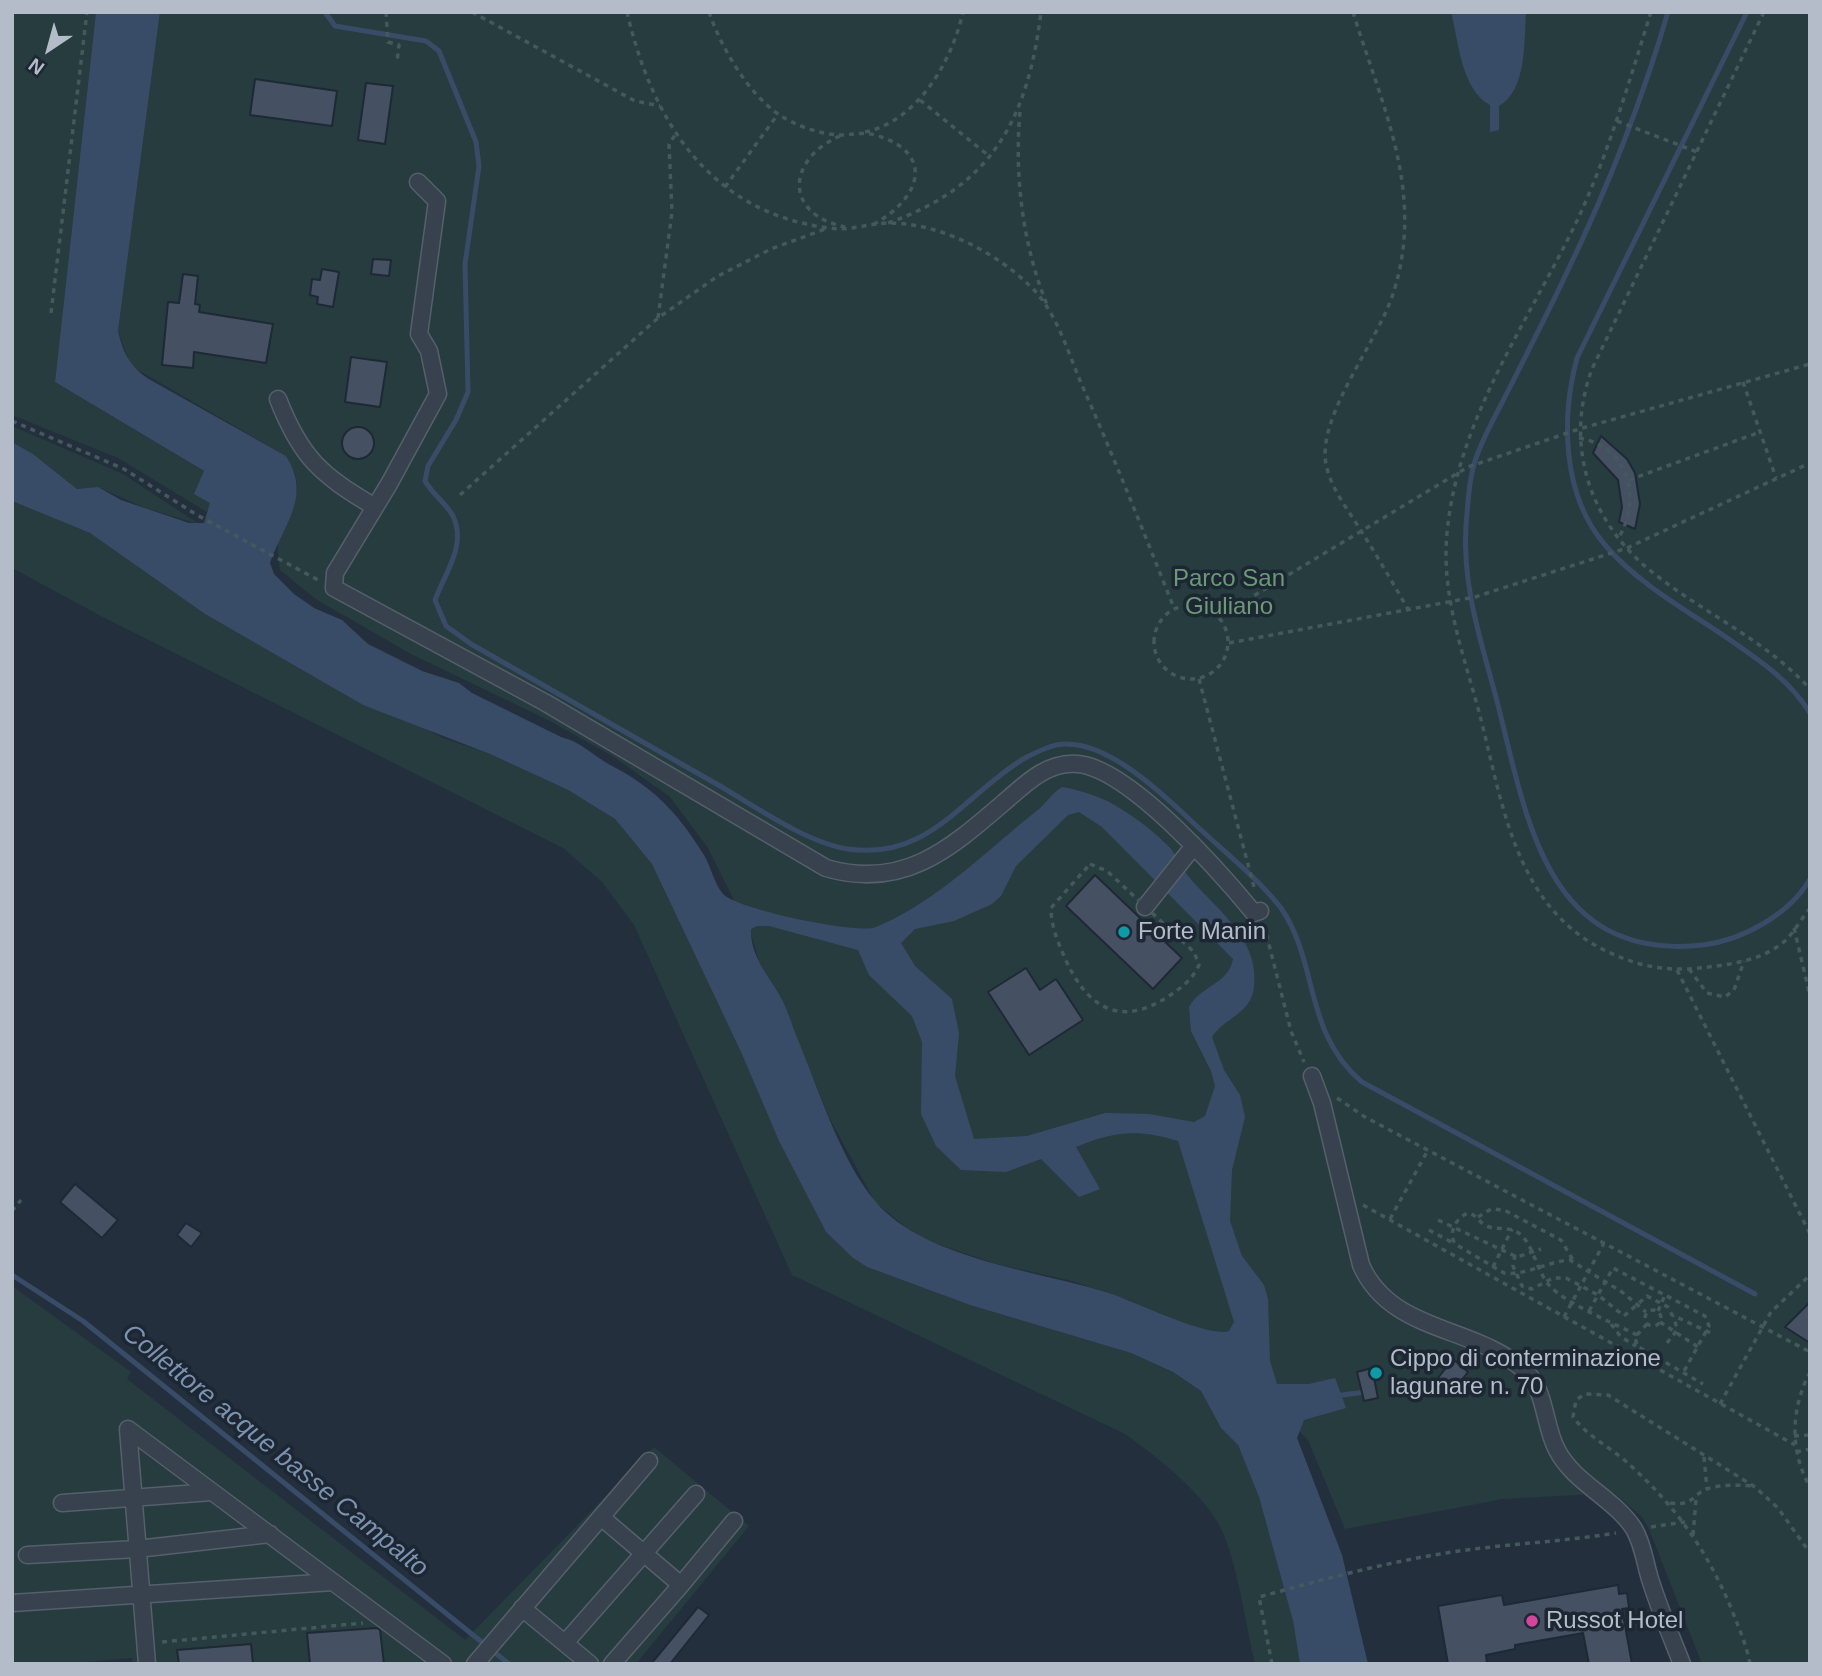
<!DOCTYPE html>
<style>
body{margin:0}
#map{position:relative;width:1822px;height:1676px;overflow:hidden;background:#242f3e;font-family:Helvetica,sans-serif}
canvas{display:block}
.frame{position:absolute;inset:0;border:14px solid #b4bcc9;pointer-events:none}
.north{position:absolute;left:14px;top:14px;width:70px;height:70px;-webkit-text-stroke:5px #1d2633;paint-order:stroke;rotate:216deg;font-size:19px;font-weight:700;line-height:28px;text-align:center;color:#b4bcc9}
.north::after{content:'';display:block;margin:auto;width:24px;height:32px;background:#b4bcc9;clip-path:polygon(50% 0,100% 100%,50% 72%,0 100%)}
</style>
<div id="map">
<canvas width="1822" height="1676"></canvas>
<div class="frame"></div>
<div class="north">N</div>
</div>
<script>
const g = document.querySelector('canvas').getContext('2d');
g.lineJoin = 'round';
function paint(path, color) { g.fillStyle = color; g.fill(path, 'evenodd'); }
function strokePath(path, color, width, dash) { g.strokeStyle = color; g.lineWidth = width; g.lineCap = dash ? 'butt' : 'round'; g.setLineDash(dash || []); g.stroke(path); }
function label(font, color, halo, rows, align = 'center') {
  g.font = font + ' Helvetica,sans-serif'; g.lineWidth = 7; g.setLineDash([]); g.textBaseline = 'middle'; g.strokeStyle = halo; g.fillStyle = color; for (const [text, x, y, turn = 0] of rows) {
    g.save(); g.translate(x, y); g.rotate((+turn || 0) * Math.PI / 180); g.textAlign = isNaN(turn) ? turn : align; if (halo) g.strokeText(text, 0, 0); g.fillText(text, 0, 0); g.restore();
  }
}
const green = new Path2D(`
 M12,12h84l-41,370 150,90 6,31 -4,9 -89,-54 -106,-43z
 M160,12h1650v1652h-108l-53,-135 -7,-12 -28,-24 -111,6 -158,30 -37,-89 -82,-83 -95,-56 -59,-20 -75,-17 -60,-20 -25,-12 -37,-30 -46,-85 -49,-120 -21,-36 -8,-27 -43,-86 -38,-51 -56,-40 -66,-37 -137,-66 -94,-54 -37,-30c-1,-10 -4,-23 -1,-33 10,-34 31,-44 7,-81l-155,-90 -13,-35z
 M12,426l111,48 76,50 -54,-16 -47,-21 -21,2 -44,-35 -21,-12z
 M12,501l78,32 115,81 158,91 41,13 39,20 47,16 78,36 47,29 37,45 89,188 38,89 47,91 27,26 14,9 103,38 161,48 42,19 28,19 20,37 17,17 21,52 34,124 7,43h-45c-10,-41 -15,-87 -30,-126 -15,-41 -66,-79 -100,-104l-333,-159 -158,-350 -32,-43 -39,-34 -464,-233 -87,-47z
 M12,1286l119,86 -4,7 338,261 189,-193 95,79 -113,138h-503l-1,-6 -71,6h-49z`);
const water = new Path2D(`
 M96,12h64l-42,319c5,21 11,34 29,47l139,78c26,40 -2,68 -16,107l4,11 20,20 20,14 28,12 26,24 54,27 37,12 13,10 89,44c21,5 32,19 51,29 41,21 65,46 90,86 9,13 11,30 21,42 13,15 136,41 153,33 61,-25 111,-77 163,-118 8,-7 13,-16 23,-22 19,3 43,11 59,22 18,11 36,25 50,40 6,7 9,16 14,23 27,35 75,64 69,115 -3,27 -29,30 -42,50l12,33 16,25 5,22 -13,53 -2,51 12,35 22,29 4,14 2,62 7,23h32l26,-6 11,30 -42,12 -7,18 45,117 26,109h-68l-7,-43 -34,-124 -21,-52 -17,-17 -20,-37 -28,-19 -42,-19 -161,-48 -103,-38 -14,-9 -27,-26 -47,-91 -38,-89 -89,-188 -37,-45 -47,-29 -78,-36 -127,-49 -158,-91 -115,-81 -78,-32v-59l21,12 44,35 21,-2 23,13 68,23h15l6,-20 -16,-9 10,-23 -149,-89zM1079,812l23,15 131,132c-4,25 -33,27 -44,48l2,24 20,40 4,15 -10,30 -11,6 -45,-8 -44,-1 -78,23 -53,3 -19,-63 4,-43 -7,-34 -37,-33 -14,-23 14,-14 39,-8 38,-17 9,-8 15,-30 52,-51zM757,926h12l89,24 11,25 43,41 10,26 -1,72 15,32 25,24 45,2 35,-13 38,38 21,-8 -24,-42c38,-16 63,-18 102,-6l56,181 -5,9c-19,7 -90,-27 -114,-36 -71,-24 -189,-34 -239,-93 -35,-40 -57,-112 -78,-162 -6,-14 -10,-30 -18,-44 -12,-22 -30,-40 -29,-67z
 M1451,12h75c-2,29 1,78 -27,94v24l-9,2v-27c-29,-16 -31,-62 -39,-93z`);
const stream = new Path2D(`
 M325,12l10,14 91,15 13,10 37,91 3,24 -14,98 3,128 -12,28 -28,46 -3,15c7,13 21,22 28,35 14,29 -8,57 -18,84l11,26 25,18c83,48 166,95 249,142 36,21 87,57 128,63 82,12 116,-55 177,-91 12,-6 27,-14 40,-14 43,-1 92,45 121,72 31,30 68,58 95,92 38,55 22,124 81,174l393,212
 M1668,12c-26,89 -60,175 -100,258 -19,41 -40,81 -60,121 -11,22 -24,44 -32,67 -7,20 -8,45 -10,67 -4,64 16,118 32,180 29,115 49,257 205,240 40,-5 87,-31 107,-66
 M1747,12l-170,346c-16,60 -15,137 28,187 34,40 85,67 128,97 29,20 58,40 77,71
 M12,1275l71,46 426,343
 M1334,1396l32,-4`);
const building = new Path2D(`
 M255,79l82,12 -5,35 -82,-11z
 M366,83l27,3 -8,58 -27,-4z
 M373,259l18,1 -2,16 -18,-2z
 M322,269l17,3 -6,35 -16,-3 1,-7 -8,-2 2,-16 8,1z
 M183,274l15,2 -3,28 5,1 -1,7 74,12 -7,39 -72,-11 -1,16 -31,-3 6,-63 11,1z
 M351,357l36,5 -7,45 -35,-5z
 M342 443a16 16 0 1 1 32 0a16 16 0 1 1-32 0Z
 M1601,436l26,23 8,14 5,31 -5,25 -16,-7 3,-15 -4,-27 -25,-27z
 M1095,875l87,83 -29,31 -87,-83z
 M1026,968l14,22 16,-11 27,41 -54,35 -41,-63z
 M75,1184l43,36 -16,18 -42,-36z
 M186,1223l16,10 -11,14 -14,-12z
 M1810,1302v41l-25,-16z
 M1453,1359l15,13 -18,23 -16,-12z
 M1372,1368l6,30 -14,3 -7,-29z
 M1618,1585l1,9 8,-1 2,15 -7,1 10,55h-43l-6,-31 -68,12v4l-29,6 1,9h-39l-10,-58 64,-11 2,10z
 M698,1607l11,8 -32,40 -7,9h-19z
 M377,1628l3,2 4,34h-74l-3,-31z
 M251,1644l2,20h-74l-2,-14z`);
const path = new Path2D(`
 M386,12l2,30 11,3 -2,16
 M472,12l163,89 25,5
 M627,12c25,109 83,201 202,216 20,3 38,-4 58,-5 50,-1 107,28 142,62 27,25 38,65 52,98 33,74 63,150 93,225
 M709,12c12,35 38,80 69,102 18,12 43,21 65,21 11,-1 22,-3 32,0 62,18 45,64 -1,89
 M1353,12c29,95 73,181 40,282 -16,49 -76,122 -67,170 5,26 24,48 37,70 16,25 31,51 46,77
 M1651,12c-24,76 -46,154 -82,225 -48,95 -112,188 -122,296 -6,61 16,120 32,179 23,87 34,191 123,237 32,16 61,23 97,19 29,-3 65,-7 88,-29 8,-9 15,-21 23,-31
 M1764,12l-172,357c-27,73 -5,147 54,198 52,44 118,71 164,122
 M920,100l69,56
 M1020,112c-6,63 3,136 28,195
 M1617,121l80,31
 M865,132c53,-11 87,-71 98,-120
 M840,136c-53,23 -57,78 5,91
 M725,187l53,-73
 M888,223c106,-37 140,-106 153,-211
 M51,313l36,-301
 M658,318l14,-106 -3,-68 6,-9
 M1743,382l33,96
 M12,421l112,48 73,46 123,66
 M1579,438c51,9 63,61 39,101
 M1629,480l131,-48
 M460,495l198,-177 60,-42 53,-27 57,-21
 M1154 642a37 37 0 1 1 74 0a37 37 0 1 1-74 0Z
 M1220,616l248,-149 111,-38 231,-65
 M1229,643l246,-46 152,-49 183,-85
 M1199,679l55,208
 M1090,864l17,7 87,81 5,13c-6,14 -18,23 -30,31 -51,34 -84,9 -105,-40 -7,-16 -13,-31 -13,-48z
 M1264,925l27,106 13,31
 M1794,928l16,68
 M1689,969l18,24 18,4 9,-7 10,-29
 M1677,970l133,264
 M1337,1098l28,19 445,235
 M1363,1205l432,240
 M12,1211l9,-11
 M1478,1217l13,-8 13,1 57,30 12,20
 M1390,1219l38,-69
 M1438,1220l79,37 24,-8
 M1429,1230l24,13
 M1515,1255l-2,11 9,20 10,3 21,-11h13l32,17 26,21 23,-20 21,11 4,8 41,19
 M1493,1267l19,-38
 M1645 1318a8 8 0 1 1 16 0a8 8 0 1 1-16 0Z
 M1589,1311l24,-43 92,48 4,10 -26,47
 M1658,1311l7,-16
 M1564,1317l40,-74
 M1660,1322l38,25
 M1611,1324l10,13 15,9
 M1647,1324l-12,13 2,9 66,38
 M1637,1335c-22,-11 -70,-31 -86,-48 -15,-14 -17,-45 -34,-55 -10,-6 -23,-1 -32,-7 -7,-4 -8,-10 -17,-12 -12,5 -20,19 -13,31l49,29c22,3 44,-12 66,-13l52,32 24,20
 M1667,1343l10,-13 -3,-14
 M1810,1372c-19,36 -21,78 0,115
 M1720,1404l51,-92 39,-37
 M1794,1436l16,-1
 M1796,1452l14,-3
 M1704,1457l3,32
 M1670,1503c25,3 21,-8 37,-14 13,-5 33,-4 47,-3
 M1651,1527l34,-5
 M1693,1535l3,-35
 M162,1642l201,-19
 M1272,1664l-13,-67c62,-17 124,-34 187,-44 56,-9 114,-11 170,-20
 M1750,1664c-4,-22 -13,-40 -21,-61 -24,-55 -54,-97 -99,-138 -18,-17 -42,-28 -57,-48l3,-17 9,-6 23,1 147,92 23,21 32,45`);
const minor = new Path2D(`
 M418,182l19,19 -18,133 10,17 9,43 -49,90 -54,89 -1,15 212,115 280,165c79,23 126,-21 183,-70 19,-17 41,-37 69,-34 52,5 143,109 176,149l6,-2
 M278,399c23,59 43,76 97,108
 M1145,907l48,-60
 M1312,1076l10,27 39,162c30,69 116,60 165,107 20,19 18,54 31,78 17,33 57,48 77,79 9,15 11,34 16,50 9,29 21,57 32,85
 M62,1503l150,-11
 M601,1517l80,68 -69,79
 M27,1555l110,-6 133,-15
 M681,1585l53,-64
 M12,1603l321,-21
 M522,1608l68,56
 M565,1643l131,-149
 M147,1664l-19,-235 315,235
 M475,1664l174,-203`);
const markers = [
 [1124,932,7,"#0f9aa8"],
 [1376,1373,7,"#0f9aa8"],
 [1532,1621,7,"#d1479c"]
];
const parkNames = [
 ["Parco San",1229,579],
 ["Giuliano",1229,607]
];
const poiNames = [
 ["Forte Manin",1138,932],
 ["Cippo di conterminazione",1390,1359],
 ["lagunare n. 70",1390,1387],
 ["Russot Hotel",1546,1621]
];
const waterNames = [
 ["Collettore acque basse Campalto",275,1451,39]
];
paint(green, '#263c3f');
paint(water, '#394c67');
strokePath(stream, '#394c67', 5);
paint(building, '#455162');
strokePath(building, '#1f2835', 2);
strokePath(minor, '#565f6c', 19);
strokePath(path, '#44595c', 3.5, [5, 5]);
strokePath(minor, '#38414e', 16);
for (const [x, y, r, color] of markers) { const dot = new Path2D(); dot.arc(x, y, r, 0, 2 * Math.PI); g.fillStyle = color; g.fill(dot); strokePath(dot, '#1d2633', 2.5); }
label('24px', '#6b9a76', '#1d2633', parkNames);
label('24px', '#b4bcc9', '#1d2633', poiNames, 'left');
label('italic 26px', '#7c92b1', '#1d2633', waterNames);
</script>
